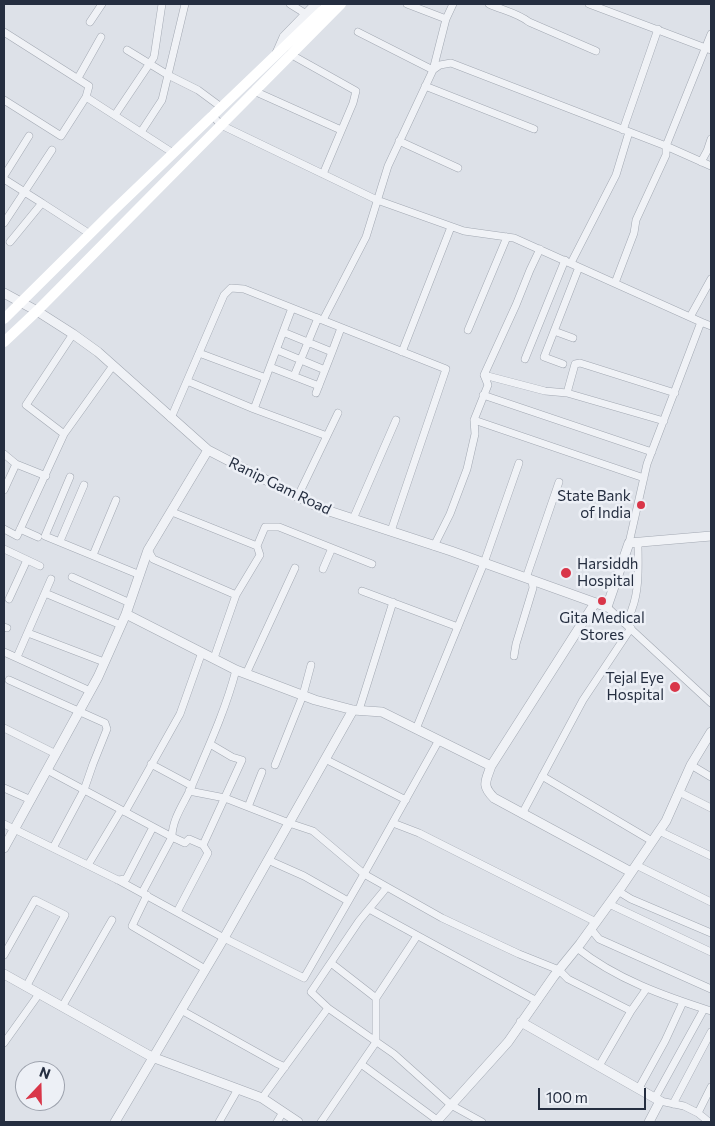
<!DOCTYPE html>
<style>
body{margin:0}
#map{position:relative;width:715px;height:1126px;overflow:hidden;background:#dde1e8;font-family:Commissioner,sans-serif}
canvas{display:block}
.frame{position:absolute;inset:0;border:5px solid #252e40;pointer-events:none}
.north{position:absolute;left:15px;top:1061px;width:50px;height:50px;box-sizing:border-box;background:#edf0f6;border:1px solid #9da2ad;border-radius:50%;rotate:21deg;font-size:14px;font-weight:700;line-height:20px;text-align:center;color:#252e40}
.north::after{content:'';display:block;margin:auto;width:18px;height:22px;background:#d93649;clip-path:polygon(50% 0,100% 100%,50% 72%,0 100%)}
.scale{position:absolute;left:538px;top:1088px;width:108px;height:22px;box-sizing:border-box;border:2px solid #252e40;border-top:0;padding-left:6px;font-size:15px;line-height:18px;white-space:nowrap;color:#252e40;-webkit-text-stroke:4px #edf0f6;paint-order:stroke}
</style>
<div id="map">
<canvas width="715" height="1126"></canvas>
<div class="frame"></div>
<div class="north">N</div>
<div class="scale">100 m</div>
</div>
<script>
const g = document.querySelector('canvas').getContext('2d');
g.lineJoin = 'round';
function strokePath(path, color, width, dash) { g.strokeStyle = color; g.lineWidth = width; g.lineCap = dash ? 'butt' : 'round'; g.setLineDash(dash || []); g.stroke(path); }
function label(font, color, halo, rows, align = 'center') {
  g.font = font + ' Commissioner,sans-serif'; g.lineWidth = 5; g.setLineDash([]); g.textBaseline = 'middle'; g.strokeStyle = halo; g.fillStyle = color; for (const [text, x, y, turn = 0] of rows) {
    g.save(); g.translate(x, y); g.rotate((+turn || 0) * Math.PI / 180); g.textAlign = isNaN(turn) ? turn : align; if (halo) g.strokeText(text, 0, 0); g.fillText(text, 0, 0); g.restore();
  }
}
const minor = new Path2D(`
 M290,4l16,10
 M407,4l39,15
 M489,4c13,6 29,9 40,18l67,29
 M589,4l122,46
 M90,22l12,-18
 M4,32l85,54 -3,11
 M358,32l75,38 13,-51 7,-15
 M127,50l41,25 30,15 23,17
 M290,54l66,37 -3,12 -30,71
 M78,78l23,-41
 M425,86l109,43
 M254,91l87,39
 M4,100l57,36 25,-39 87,56
 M115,115l39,-58 8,-53
 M212,115l9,10 156,75 87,31 50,7 187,84 -54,142 -18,79
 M623,130l35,-101
 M141,132l21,-32 23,-96
 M399,141l59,27
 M701,162l6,-11 4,-12
 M4,176l25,-40
 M4,179l38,24
 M4,223l48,-73
 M10,242l32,-39 48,31
 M571,263l45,-88 13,-43
 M615,283l19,-50 2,-13 30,-65v-9l45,-112
 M690,317l21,-38
 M323,320l43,-83 22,-71 45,-96 7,-5 11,-2 215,83 45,20
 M701,322l10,4
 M468,330l39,-93
 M554,331l19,7
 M283,332l49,20 9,-24
 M73,334l-47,71 38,29 48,-67
 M277,350l48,20
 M402,352l49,-125
 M199,353l67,25
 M525,359l40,-99
 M563,364l-19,-7 35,-90
 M270,367l49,19
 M484,375l61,16 22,2 97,28
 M294,376l24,-58
 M187,381l67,28 73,27
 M316,393l16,-41
 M567,393l8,-29 5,-1 95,30
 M483,395l169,57
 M254,409l38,-101
 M171,418l53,-123 7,-7 13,1 202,80 -55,162
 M474,420l170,58
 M4,454l12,10 30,12
 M70,477l-25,59 95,39
 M4,490l12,-26
 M298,496l40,-83
 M172,512l85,34
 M353,519l43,-99
 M4,529l13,7 47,-102
 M20,529l18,8
 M60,541l24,-56
 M434,546l16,-32 17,-45 8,-35 -1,-14 14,-35 -4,-10 32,-70 14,-35 10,-21
 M4,549l36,17
 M148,550l5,9 83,36
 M93,555l23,-55
 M323,569l9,-21
 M72,577l58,26
 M526,578l33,-96
 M362,591l96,36
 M45,593l76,32
 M9,599l18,-39
 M607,607l104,96
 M624,623c3,-5 7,-9 8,-14 8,-21 6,-46 6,-67
 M4,627l3,1
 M28,633l76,29
 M4,652l86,39
 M514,656l2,-12 17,-56 -1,-8
 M17,657l34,-78
 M214,658l22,-63 24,-40 -3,-9 8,-19h14l93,37
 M246,674l49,-106
 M9,680l96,43 2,6 -14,35 -9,26 -31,58
 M359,710l34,-108
 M4,728l52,26
 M416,729l68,-166 35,-100
 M325,759l81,41
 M151,764l41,22
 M275,765l28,-70 8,-30
 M691,765l20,12
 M47,770l125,67 13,6 4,-4 14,6 5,8 -31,59
 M542,776l110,65
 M4,788l27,12
 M189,791l36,7 64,25 24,8 51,43 75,-134
 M679,792l32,16
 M248,807l14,-35
 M125,812l55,-98 22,-62
 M522,814l61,-114 48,-72
 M393,823l26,10 177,89
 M4,824l114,56 106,58 80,40 60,-104 78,44 77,36 40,16 9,9 63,32 -32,55
 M659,831l52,25
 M203,845l39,-85 -10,-3 -22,-13
 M268,860l36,16 44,25
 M88,865l33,-55
 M636,865l75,37
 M118,880l8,-1 27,-52
 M618,891l13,8 80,34
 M142,893l30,-56c0,-17 11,-32 18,-47 17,-40 35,-78 46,-120
 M147,895l-15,31 73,43
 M609,904l102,48
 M369,909l168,92
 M591,929l8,10 112,50
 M577,948c39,31 87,48 134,63
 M4,955l31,-55 30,15 -39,72
 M331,963l45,35 41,-62
 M62,1007l50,-87
 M328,1008l66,46 57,51 31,17
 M181,1010l95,53 9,4
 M631,1011l16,-23
 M4,1043l35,-49
 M361,1064l76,56
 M639,1088l26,-47 18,-39
 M262,1098l66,-90 -17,-16 48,-71 28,-34
 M655,1098l49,-89
 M660,1101l24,5 14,7 13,-26
 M673,1104l38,-72
 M698,1113l11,9
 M219,1122l19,-33
 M277,1122l6,-10
 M321,1122l55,-80v-44`);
const tertiary = new Path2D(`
 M277,53l7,-16 32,-33
 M4,293l33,18 36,23 25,18 110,98 112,58 131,43 156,56 22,-64 82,-7
 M126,614l110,56 79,30 38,10 29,2 109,54c-5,15 -10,19 3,32l137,74
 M491,766l104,-163
 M4,848l94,-171 28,-63 22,-64 60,-100
 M4,974l148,83 110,41 36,24
 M521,1022l139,79 -11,21
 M115,1122l109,-184 129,-228
 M436,1122l72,-80 46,-66 26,-32 42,-58 44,-65 25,-56 20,-33`);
const secondary = new Path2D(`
 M4,319l110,-109 215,-206
 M4,342l33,-31 304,-307`);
const markers = [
 [641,505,5,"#d93649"],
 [566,573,6,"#d93649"],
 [602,601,5,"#d93649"],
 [675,687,6,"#d93649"]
];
const streetNames = [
 ["Ranip Gam Road",280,486,26]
];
const poiNames = [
 ["State Bank",631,496],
 ["of India",631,513],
 ["Harsiddh",577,564,"left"],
 ["Hospital",577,581,"left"],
 ["Gita Medical",602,618,"center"],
 ["Stores",602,635,"center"],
 ["Tejal Eye",664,678],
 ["Hospital",664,695]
];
strokePath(minor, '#a2a8b2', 8);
strokePath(tertiary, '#a2a8b2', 10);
strokePath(minor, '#f0f2f6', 7);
strokePath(tertiary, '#f0f2f6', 9);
strokePath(secondary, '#fff', 10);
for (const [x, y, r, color] of markers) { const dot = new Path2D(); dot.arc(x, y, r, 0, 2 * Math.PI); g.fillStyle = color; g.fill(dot); strokePath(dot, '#edf0f6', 2); }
label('15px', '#252e40', '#edf0f6', streetNames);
label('15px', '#252e40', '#edf0f6', poiNames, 'right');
</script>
